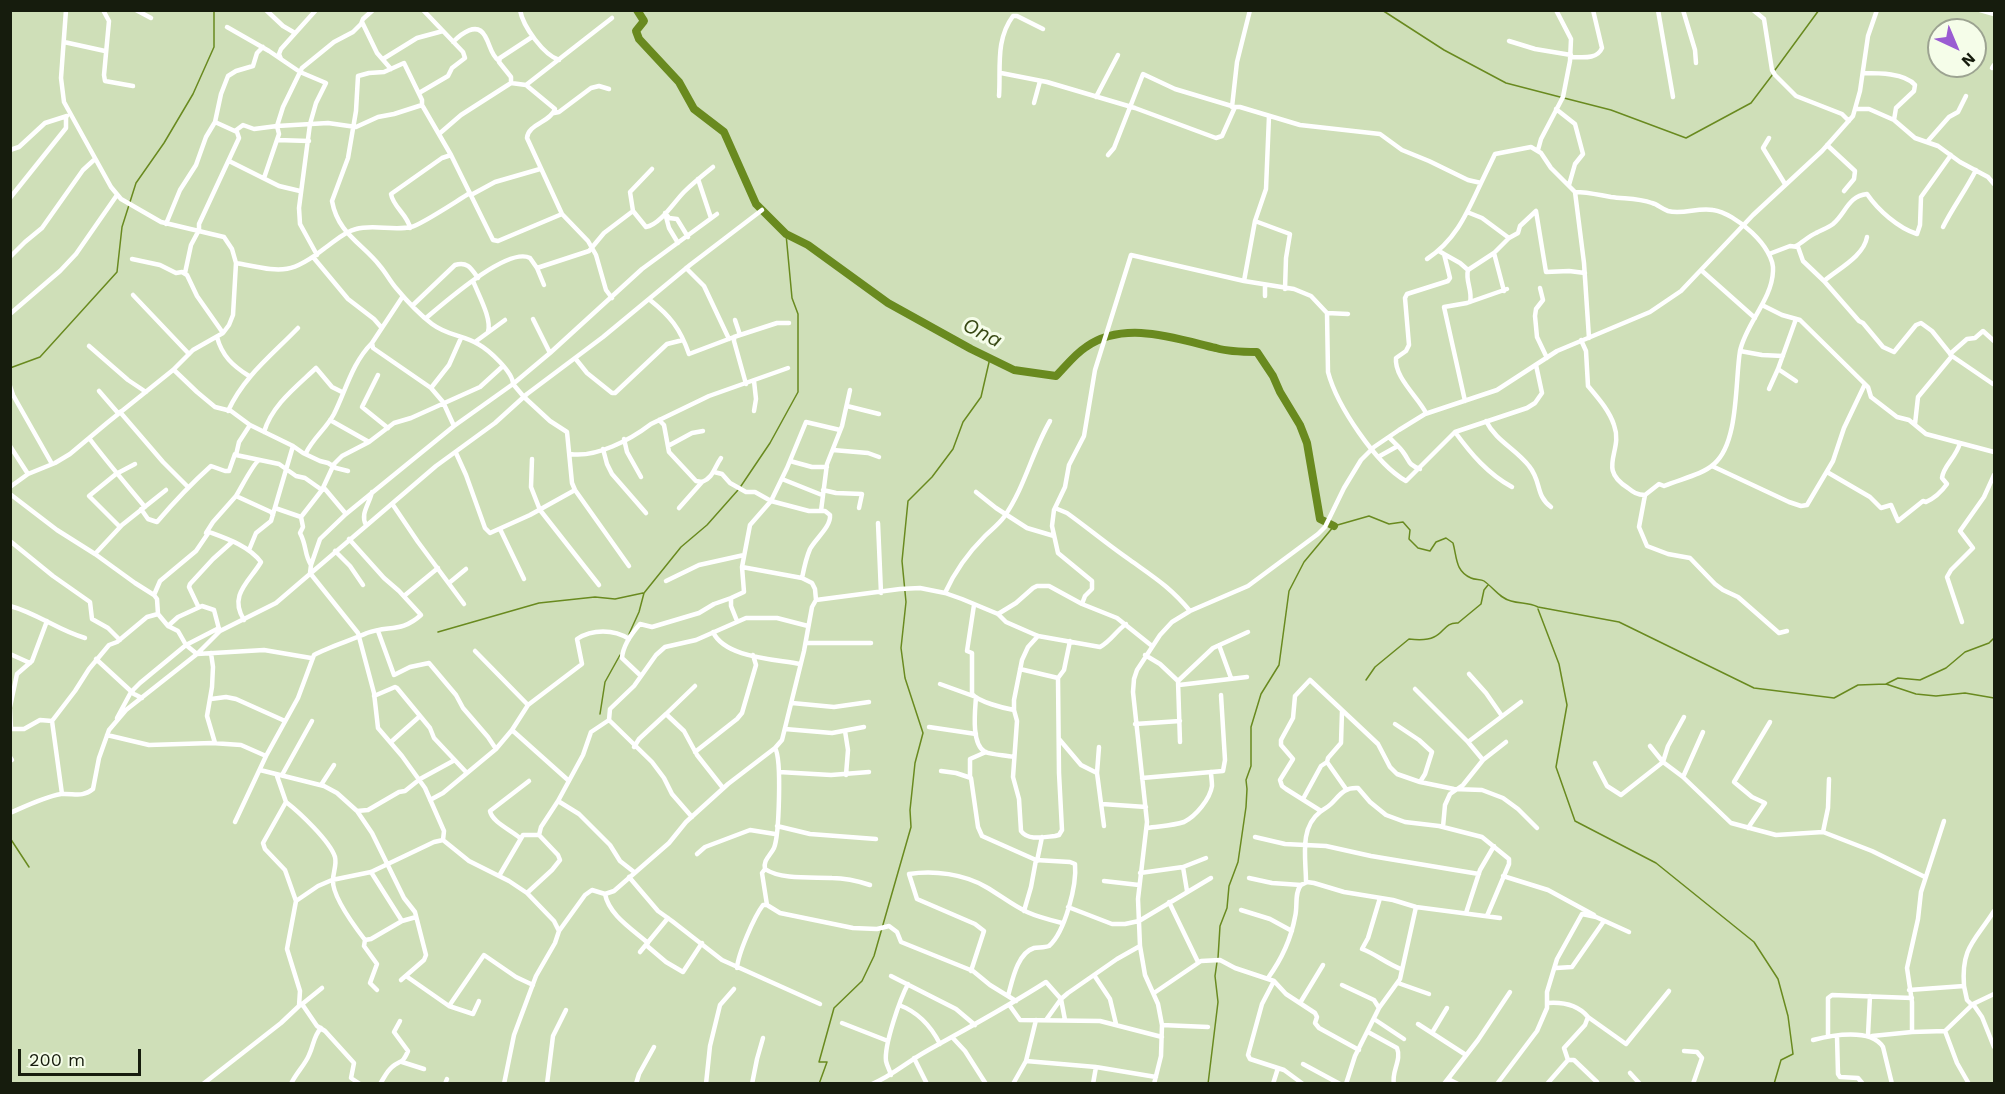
<!DOCTYPE html>
<style>
body{margin:0}
#map{position:relative;width:2005px;height:1094px;overflow:hidden;background:#cfdfb8;font-family:"Work Sans",sans-serif}
canvas{display:block}
.frame{position:absolute;inset:0;border:12px solid #161c0d;pointer-events:none}
.north{position:absolute;left:1927px;top:18px;width:60px;height:60px;box-sizing:border-box;background:#f5fde9;border:2px solid #9ca391;border-radius:50%;rotate:136deg;font-size:16px;font-weight:700;line-height:24px;text-align:center;color:#161c0d}
.north::after{content:'';display:block;margin:auto;width:21px;height:27px;background:#9a5cd2;clip-path:polygon(50% 0,100% 100%,50% 72%,0 100%)}
.scale{position:absolute;left:18px;top:1049px;width:123px;height:27px;box-sizing:border-box;border:3px solid #161c0d;border-top:0;padding-left:8px;font-size:18px;line-height:21px;white-space:nowrap;color:#161c0d;-webkit-text-stroke:4px #f5fde9;paint-order:stroke}
</style>
<div id="map">
<canvas width="2005" height="1094"></canvas>
<div class="frame"></div>
<div class="north">N</div>
<div class="scale">200 m</div>
</div>
<script>
const g = document.querySelector('canvas').getContext('2d');
g.lineJoin = 'round';
function strokePath(path, color, width, dash) { g.strokeStyle = color; g.lineWidth = width; g.lineCap = dash ? 'butt' : 'round'; g.setLineDash(dash || []); g.stroke(path); }
function label(font, color, halo, rows, align = 'center') {
  g.font = font + ' "Work Sans",sans-serif'; g.lineWidth = 6; g.setLineDash([]); g.textBaseline = 'middle'; g.strokeStyle = halo; g.fillStyle = color; for (const [text, x, y, turn = 0] of rows) {
    g.save(); g.translate(x, y); g.rotate((+turn || 0) * Math.PI / 180); g.textAlign = isNaN(turn) ? turn : align; if (halo) g.strokeText(text, 0, 0); g.fillText(text, 0, 0); g.restore();
  }
}
const stream = new Path2D(`
 M1382,10l62,40 62,33 54,14
 M1775,70l44,-60
 M1564,98l47,12 75,28 65,-35 22,-29
 M10,368l30,-11 77,-85 5,-45 14,-44 28,-40 29,-49 21,-47v-37
 M741,486l29,-43 28,-51v-78l-6,-16 -6,-64
 M1538,609l21,55 8,41 -11,62 19,54 81,42 98,79 24,37 10,37 5,38 -12,6 -7,24
 M438,632l101,-29 56,-6 20,2 28,-6
 M629,634l10,-22 5,-19 37,-46 26,-22 31,-35
 M1366,680l9,-13 34,-28c8,1 17,2 25,-2 10,-4 11,-15 24,-14l23,-19 3,-14 4,-5
 M1886,684l12,-6 22,2 26,-12 19,-16 24,-9 5,-5
 M600,714l5,-32 15,-27
 M10,838l19,29
 M1218,958l2,-32 7,-18 2,-22 9,-24 8,-55 1,-18 -1,-9 5,-14v-39l10,-33 18,-29 10,-74 15,-29 30,-36 35,-10 20,8 14,-2 7,8 -1,9 9,9 12,3 6,-9 10,-4 7,5c4,14 2,28 18,35 4,2 10,1 13,3 10,7 15,17 27,20 10,3 17,1 27,6l81,15 135,66 80,10 24,-13 28,-1 30,10 20,2 29,-3 29,5
 M819,1084l8,-22h-8l15,-54 28,-27 12,-25 37,-129 -1,-17 5,-47 8,-30 -18,-55 -4,-30 5,-46 -4,-41 6,-60 24,-24 21,-28 10,-27 18,-25 9,-39
 M1208,1084l10,-82 -3,-26 2,-14`);
const river = new Path2D(`
 M637,10l7,11 -8,10 3,8 40,43 15,27 30,23 32,72 30,30 22,11 80,58 83,46 43,21 42,6c9,-9 19,-22 30,-29 38,-27 88,-9 130,1 13,4 28,4 41,4l16,24 7,16 20,33 7,18 13,76 14,7`);
const minor = new Path2D(`
 M103,10l6,11 -5,54 1,6 28,5
 M136,10l15,8
 M266,10l17,16 12,7
 M373,10l-10,9 -2,5 -8,8 -19,10 -32,26 -19,39 -6,19 51,-3 28,4 22,-10 16,-3 28,-9
 M520,10c3,17 24,45 39,50
 M1658,10l15,87
 M1683,10l12,40 1,13
 M1753,10l11,9 8,51 3,5 21,21 46,18 7,7
 M1980,10l14,4
 M362,22l15,31 14,16
 M227,27l42,24 31,21 26,11 -10,20 -6,21 -11,84 1,16 17,31
 M1509,41l26,8 36,6
 M64,42l41,9
 M453,42c8,-8 24,-21 32,-6 6,10 5,18 14,25
 M1570,57c12,0 27,3 32,-9l-9,-38
 M281,59l-2,-5 2,-5 35,-39
 M383,59l34,-21 26,-7
 M1992,68l2,-3
 M1001,73l46,9 88,26 81,30 6,-2 13,-29h5l60,18 80,9 22,16 27,11 39,19 13,3 14,-29 36,-7 10,6 10,15 24,24c13,0 24,3 36,5 14,2 27,1 41,6 5,1 10,6 16,8 15,4 30,-4 45,-1 22,3 62,37 60,61 -1,29 -27,52 -33,80 -5,30 -1,92 -26,113 -12,11 -34,15 -50,22l-5,-2 -14,11 -6,32 8,19 21,8 22,4 25,26 8,6 15,7 41,36 8,-2
 M1863,73c15,0 42,0 52,12l-1,6 -18,17 -2,12
 M511,83v-6l-12,-15 1,-4 32,-21
 M526,85l86,-67
 M419,93l29,-17 4,-8 13,-10 -2,-6 -40,-42
 M999,96c2,-27 -4,-56 14,-80h4l26,13
 M1096,97l22,-42
 M1034,103l6,-22
 M1232,107l5,-45 13,-52
 M1556,109l19,15 8,30 -8,10 -6,21
 M1855,109h14l25,11 21,18 23,8 22,16 28,15 6,7
 M554,113l5,-1 32,-24 8,-2 10,3
 M235,131l8,-6 11,4 23,-3 2,8 -15,44
 M439,134l22,-19 50,-32 15,2 29,24c-4,13 -27,15 -28,29l35,76 26,27 8,14 10,35 6,8
 M1769,138l-6,10 22,36
 M277,140l32,1
 M1927,142l22,-25 9,-5 8,-16
 M1827,145l28,26 -1,8 -10,12
 M10,150l9,-3 26,-24 22,-7
 M1538,150l3,-11 22,-42 7,-36 1,-22 -15,-29
 M1108,155l6,-7 29,-74 32,15 60,18
 M229,161l50,25 21,5
 M652,169l-22,23 3,19 13,16c14,-2 28,-25 38,-35 9,-9 19,-17 29,-25
 M698,179l13,39
 M1575,192l9,71 5,75
 M471,195l24,-13 45,-13
 M10,198l56,-70v-11
 M1467,212l15,6 27,20
 M562,214l-64,27 -5,-1 -42,-85 -29,-50v-5l-18,-37 -20,9 -15,1 -11,3 -2,35 -8,47 -16,43c6,33 30,42 48,65 6,7 10,15 16,22 10,12 23,26 36,36 16,12 31,11 46,20 11,6 35,28 35,40l11,13 26,24 17,11 5,51 3,7 54,76
 M1255,221l35,13 -4,24 -1,31
 M166,224l14,-34 16,-25 10,-28 9,-15 6,-28 7,-18 8,-5 17,-5 4,-13 6,-6
 M1943,227c10,-20 23,-37 33,-57
 M410,228c-2,-13 -17,-21 -19,-34l51,-36 9,-3
 M678,243l-9,-15 -4,-15 4,5 8,1 11,18
 M1796,246c7,-4 13,-10 20,-13 5,-3 12,-5 17,-9 13,-11 15,-28 34,-30 11,16 31,34 50,40l3,-9 1,-28 30,-42
 M1444,254l16,9 8,7
 M1769,254l21,-8 8,1 5,14 21,20 35,40 4,2 20,24 11,5 22,-27 5,-2 11,8 20,25 41,28
 M10,257l15,-15 17,-14 41,-58 12,-11
 M313,257l35,42 26,20 7,8
 M132,259l28,6 16,8 6,-1 5,3 10,21 26,37
 M1427,259c29,-19 40,-46 54,-76
 M236,263c44,8 52,14 89,-15 10,-7 19,-16 31,-19 17,-5 37,2 55,-2 10,-2 47,-27 59,-34
 M537,268l52,-17 15,-18 29,-22
 M686,268l18,18 25,53
 M1701,270l54,48
 M185,273l6,-28 8,-15v-6l40,-86 -2,-6 -22,-10
 M473,281c6,15 19,38 15,51
 M1244,281l11,-60 11,-32 3,-73
 M1824,281c14,-12 40,-25 43,-44
 M1540,288l3,12 -7,9 -1,7 2,21 10,21
 M1504,291l-10,-38 15,-15 9,-5 2,-7 16,-15 10,61 23,-1 16,2
 M133,295l56,59
 M403,296l-31,47 1,5 58,40 12,14 11,24
 M1265,296v-11
 M650,300c20,16 30,28 39,54l45,-17
 M1470,302c3,-11 -5,-21 -2,-32l26,-17
 M413,305l42,-40c12,-4 16,3 23,13
 M1762,305l20,10 18,5 68,67 3,10 26,20 12,3 17,14 68,18
 M1327,313l1,59c9,34 48,92 78,109l49,-49 72,-24 8,-5 7,-10 -6,-28
 M10,314l50,-43 16,-17 41,-59
 M426,318c18,-15 82,-72 104,-60l7,10 7,17
 M533,319l17,34
 M735,320l5,15 -6,2v4l12,43
 M740,335l37,-12h12
 M217,337c5,19 16,29 32,39
 M1581,340l5,11 2,35c10,12 21,24 26,39 10,27 -18,43 14,63 5,4 9,7 17,7
 M475,342l30,-22
 M89,346l39,34 18,12
 M1740,351l22,4 21,1
 M1950,354l17,-15 8,-1 8,-7 11,10
 M575,358l12,15 25,20h3l52,-49 16,-4
 M1778,369l18,-50
 M174,370l23,22 18,15 16,4 19,14 43,21 10,7 17,8 8,2 8,5 12,3
 M378,375l-16,32 26,21
 M754,381l2,18 -2,12
 M10,386l3,9 39,69
 M431,388l18,-23 12,-27
 M1769,389l9,-20 18,12
 M99,391l19,22
 M1465,401l-21,-94 23,-4 40,-14
 M847,406l32,8
 M228,411c16,-35 44,-56 70,-83
 M120,412l43,50 25,25
 M1426,413c-8,-16 -32,-36 -30,-55l10,-7 3,-6 -4,-47 2,-4 41,-13 2,-3 -6,-24 -5,-3
 M330,420l39,22
 M659,420l5,5 5,27 27,29 6,1c11,-4 12,-14 19,-24
 M1486,421c10,20 30,28 43,45 13,16 6,29 22,41
 M1915,424l3,-27 34,-41
 M250,425l-11,17 -3,13 43,9 17,12 9,2 17,12 3,-1 21,25
 M264,432c8,-27 32,-45 52,-64l16,19 10,5
 M1455,432c16,22 33,42 57,55
 M1389,437c4,5 10,9 14,15 7,9 4,12 17,17
 M89,438c18,24 37,46 56,69
 M624,439l3,13 14,25
 M10,446l18,28
 M668,446l24,-13 11,-2
 M603,449l4,15 5,10 34,39
 M833,450l35,3 11,4
 M306,453c7,-15 20,-24 28,-39 12,-24 18,-51 38,-71
 M456,453l10,22 19,53 5,5 40,-18 45,-25
 M570,454c26,4 60,-14 81,-30l58,-28 79,-28
 M1378,457l18,-10
 M532,459l-1,28 9,23 59,75
 M790,461l22,6h15
 M1712,466l77,36 12,4 6,-1 26,-44 11,-33 21,-44
 M714,472l8,2 8,9 16,9h9l16,9 38,10h16l5,4c1,12 -14,23 -20,34 -4,9 -6,19 -8,29
 M1827,472l43,25 11,11 10,-3 7,16 25,-20 3,1c9,-4 16,-11 21,-18l-5,-6c1,-12 14,-20 18,-35
 M782,479l40,16
 M10,487l18,-13 27,-11 15,-9 37,-31 66,-53 20,-20 30,-17 6,-8 4,-10 3,-52 -4,-14 -8,-12 -63,-15 -40,-23 -10,-12 -47,-85 -3,-24 5,-68
 M823,490l13,3 26,1 -3,14
 M976,492l20,16 31,20 27,8
 M10,494l47,36 38,24 40,29 19,12 3,4 1,15 10,12 10,5 8,14 11,9 67,-4 47,8
 M236,496c5,-8 17,-32 23,-36
 M393,505l25,37 46,62
 M275,508l26,9
 M679,508l23,-26
 M1055,508l12,5c21,15 41,32 63,47 25,18 40,27 60,51
 M141,509l7,10 9,3c17,-20 35,-39 54,-56l14,5h4l6,-17
 M821,511l6,-47 15,-38 8,-36
 M878,523l3,70
 M366,525c-6,-11 3,-20 6,-33
 M120,527l-31,-31 27,-22 19,-10
 M500,529l24,50
 M206,533l7,-11 23,-26 35,16 2,3
 M10,541l43,35 37,26 2,17 16,9 12,12
 M249,550l7,-17 15,-12 22,-75
 M335,551l15,15 13,19
 M95,554l27,-29 44,-35
 M311,565c-7,-11 -4,-19 -11,-32l3,-6 -2,-10 21,-27 12,-26 8,-8 27,-14 25,-19 17,-5 69,-31 23,-21
 M666,581l33,-16 45,-10
 M449,583l17,-14
 M945,593c9,-20 24,-41 40,-57 6,-6 14,-12 19,-19 21,-30 28,-65 46,-96
 M154,595l6,-14 36,-30 13,-19c19,7 40,14 52,30 -11,19 -33,33 -17,58
 M404,596l34,-28
 M816,600l84,-11 20,-1 25,5 17,6 36,15 8,8 32,14 62,11c11,-6 16,-16 26,-23
 M1082,604l3,-8 7,-7v-8l-34,-28 -6,-27 2,-16 11,-23 4,-22 15,-29 11,-66 36,-115 113,26 50,8 17,7 16,17 21,1
 M974,605l-7,46 5,2v41c7,8 31,14 42,16
 M10,606c27,7 49,25 75,32
 M198,606l-9,-19 1,-3 23,-25 19,-17
 M998,614l18,-11 17,-15 4,-2h12l33,18 35,14 35,28
 M737,621l-6,-15v-8l13,-6 -2,-25 8,-42 21,-24 16,-33 19,-46 34,8
 M1962,622l-15,-45 4,-7 22,-22 -13,-17 24,-34 10,-22
 M168,626l10,-9 24,-11 12,4 5,19
 M378,631l16,44 16,-8 19,-4 27,32 7,13 25,29 8,12
 M713,632c12,26 62,27 87,32
 M1038,636l-10,11 -6,13 -8,40v10l3,11 -4,56 6,22 2,32c7,10 23,6 34,5l4,-1 3,-5 -3,-57 -1,-95 6,-8 6,-29
 M806,643h65
 M1219,645l12,33
 M475,651l53,54
 M211,653l2,14 -1,20 -5,29 8,27
 M10,654l20,9
 M1145,655l15,9 18,17 2,61
 M96,659l38,35 8,4
 M1020,669l38,9
 M1469,674l17,19 16,23
 M641,676l-19,-18c1,-13 10,-25 18,-34l12,3 47,-14 15,-9 17,-6
 M1178,681l35,-33 35,-16
 M940,684l36,13c-1,14 -5,47 9,55 8,3 20,3 29,5
 M1179,685l68,-8
 M695,686l-29,28 18,17 13,24 26,33
 M1415,689l53,53 15,18
 M374,696l21,-9 2,1 33,40 4,10 32,34
 M211,699l15,-2 10,2 49,22
 M792,703l42,4 35,-5
 M10,707l7,-33 15,-13 15,-40
 M10,709l1,20h13l16,-9 12,1
 M1342,711l-1,32 -13,15 -1,4 19,27
 M117,718l14,-26 9,-9 46,-38 33,-17
 M1135,724l45,-3
 M1395,724l24,16 13,12 -7,22 -5,8
 M929,727l47,7
 M785,729l47,4 32,-6
 M512,730l57,51
 M845,731l3,19 -2,25
 M107,735l42,10 63,-2 29,2 25,11
 M1059,739l22,26 16,8
 M391,742l29,-26
 M1468,742l53,-40
 M1650,746l13,16 20,15 48,46 45,12 47,-3 49,19 53,26
 M634,747l5,-8 27,-25
 M1099,747l-2,26 7,53
 M775,748c7,11 4,88 -1,100 -4,8 -11,12 -9,21 16,11 48,8 67,9 13,0 26,3 38,7
 M695,752l42,-33 5,-6 14,-48 -3,-10
 M10,757l2,3
 M1595,763l12,23 14,9 42,-33 5,-16 16,-29
 M260,770l64,16 13,7 20,18 15,22 32,65 11,14 11,43 -2,5 -23,20
 M941,771l15,2 15,5 7,49 4,9 54,24 34,2 5,2c2,21 -10,68 -26,82 -5,2 -11,1 -15,2 -17,5 -22,34 -26,48
 M779,772l52,3 38,-3
 M282,775l30,-54
 M277,776l9,26 -23,41 2,6 20,21 11,31
 M970,777v-18l16,-7
 M1683,777l20,-45
 M1142,778l81,-7 2,-11 -4,-65
 M321,785l13,-20
 M62,794l-10,-73 23,-30 14,-22 20,-24 8,-3 30,-25 11,-3
 M1303,799l18,-33 6,-4
 M430,800l13,-7 53,-44 16,-19 16,-25 54,-41 -5,-25c15,-10 37,-10 52,0
 M558,801l21,13 31,31 10,16 14,11
 M286,802c13,10 44,39 49,55 2,8 -2,15 -2,23 -1,16 22,47 32,60l-1,6 13,18 -7,19 7,7
 M1102,804l44,3
 M357,811l11,-1 31,-18 6,-1 15,-12 33,-18
 M1321,811l-35,-22 -4,-3 -2,-6 13,-21 -12,-14v-5l12,-22 2,-22 15,-16 68,64 12,23 7,7 23,8 34,7 28,1 21,8 15,11 19,19
 M10,813c16,-7 34,-16 51,-19 13,-1 21,4 32,-5l6,-31 10,-28 17,-20 71,-56 23,-23 56,-28 160,-137 59,-43 32,-29 76,-57 87,-72 72,-55
 M692,817l-20,-23 -8,-16 -12,-16 -43,-42 1,-11 24,-23 22,-31 9,-8 31,-7 50,-22h31l31,8
 M235,822l31,-66 32,-58 16,-43c14,-8 38,-15 53,-22 22,-8 34,0 54,-18l-22,-24 -15,-13 -35,-39
 M777,826l33,8 66,5
 M1443,827l2,-22 5,-11 13,-9 20,-25 23,-18
 M1147,828c12,-2 25,-2 37,-6 12,-6 26,-23 28,-36 0,-5 -1,-10 -1,-14
 M1748,828l17,-25 -13,-6 -18,-15 36,-60
 M1823,832l5,-24 1,-29
 M1255,837l30,7 41,2 45,10 108,18
 M520,838c-9,-8 -28,-16 -30,-27l39,-30
 M443,840l1,-9 -19,-43 -23,-32 -24,-28 -4,-35 -16,-60 -48,-60 1,-8 9,-26 26,-25 108,-88 59,-42 37,-31 92,-84 75,-55
 M697,854l8,-7 45,-17 25,4
 M1037,861l5,-24
 M1183,867l4,24
 M765,869l-3,4 5,32 13,8 73,15 24,1 12,-3 8,6 4,10 72,29 17,14 26,16
 M371,872l31,49
 M1140,873l43,-6 23,-9
 M499,876l24,-41h16
 M1503,876l45,14 46,25
 M629,877l29,34 14,10 50,39 98,44
 M1249,878l23,5 29,2 6,-3 7,1 30,9 49,8 23,7 84,11
 M1104,881l35,4
 M1306,882c0,-23 -7,-54 14,-70 4,-3 8,-5 11,-8 9,-9 13,-17 27,-16l12,14 16,13 19,7 34,4 43,11 27,22v5l-22,52
 M527,893l25,-23 8,-10 -2,-5 -19,-20 2,-8 17,-26 25,-46 8,-23 18,-12
 M605,894c4,21 27,35 43,49
 M1380,898l-12,40 -6,11c14,5 25,15 39,20
 M1169,902l29,60
 M1068,907l44,17h13l14,-3 72,-43
 M1241,910l29,9 22,12
 M1024,911l7,-24 5,-27
 M1466,913l14,-43 14,-24
 M559,931l26,-36 7,-5 13,4 9,-3 55,-48 17,-21 42,-38 47,-36 7,-8 22,-89 8,-44 4,-7 -1,-11 -3,-6 -10,-5 -60,-11
 M365,940l6,-1 31,-18 14,-4
 M646,945l20,17 17,10 19,-29
 M640,952l28,-34
 M737,968c1,-14 17,-51 26,-63h4
 M1556,968l16,-1 32,-46
 M971,971l13,-40 -9,-7 -58,-25 -8,-25c25,-4 55,0 77,13 14,8 26,18 41,25 11,5 23,8 35,11
 M1094,975l16,24 6,25
 M406,976l43,30 24,8 6,-13
 M891,976l65,33 19,16
 M1268,978c13,-18 23,-39 27,-61 3,-11 -1,-24 6,-32
 M1274,981l-12,23 -14,51 2,4 34,11 19,14
 M1398,983l31,11
 M1342,985l32,15 5,8
 M1964,986l3,14 5,5
 M1909,990l55,-4c-3,-39 11,-45 30,-75
 M1154,993l47,-32 19,-1 15,8 39,13 12,13 29,19 2,4 -2,6 4,5 40,22
 M1300,1003l23,-38
 M1548,1003c15,-1 30,2 40,14l-3,8 -21,23 4,12h6l23,22
 M302,1004l15,22 8,5 29,32 -3,15 9,6
 M1973,1004l9,13 12,30
 M301,1005l21,-17
 M899,1005c19,7 32,21 41,39
 M449,1006l35,-51 32,22 17,8
 M1010,1006l10,14 80,1 62,16
 M1588,1017l38,27 43,-53
 M1374,1019l30,20
 M1046,1020l15,-21 7,-6 49,-34 23,-13
 M842,1023l46,18
 M1418,1024l48,31
 M1162,1025l46,2
 M1945,1031l12,32 12,21
 M1368,1032l29,16c5,12 -6,24 -3,36
 M1912,1032l33,-1 28,-27 21,-10
 M1432,1033l15,-25
 M1868,1035l2,-39
 M1828,1036v-38l4,-3 80,3
 M1837,1036l1,38 2,3 18,1 5,6
 M1872,1036l40,-4v-30l-5,-34 11,-49 3,-27 23,-71
 M952,1037l13,14 21,33
 M1813,1040c19,-5 58,-12 70,7l9,37
 M1684,1051l13,1 5,6 -9,26
 M914,1058l13,26
 M1026,1061l70,6 60,10
 M402,1062l22,7
 M1303,1064l37,20
 M1630,1073l10,11
 M891,1075c-1,-4 -4,-9 -5,-14 -2,-16 14,-62 22,-77
 M1448,1079l10,5
 M203,1084l78,-61 18,-17 1,-15 -13,-42 9,-48 22,-15 14,-6 39,-8 63,-30 9,-2 26,21 40,20 18,12 27,28 5,10 -4,12 -19,33 -22,59 -10,49
 M291,1084c5,-11 14,-19 18,-29 5,-10 4,-18 12,-27
 M380,1084c4,-6 7,-13 12,-17 9,-8 10,-2 16,-16l-14,-19 6,-11
 M445,1084l2,-5
 M547,1084l6,-48 13,-26
 M636,1084l3,-10 15,-27
 M706,1084l4,-38 10,-41 14,-16
 M752,1084l5,-25 6,-21
 M872,1084c20,-8 35,-22 53,-32 41,-23 82,-45 121,-70l15,17 4,21
 M1013,1084l13,-23 10,-41
 M1093,1084l3,-17
 M1154,1084l7,-28 1,-31 -4,-21 -13,-29 -5,-29 -2,-47 9,-77 -14,-130 1,-13 3,-9 23,-35 12,-13 18,-11 58,-25 70,-52 7,-7 19,-39 17,-28 13,-13 25,-17 26,-16 72,-24 60,-39 93,-39 31,-21 72,-76 69,-64 31,-35 7,-25 8,-55 9,-26
 M1273,1084l5,-16
 M1346,1084l9,-28 24,-48 21,-29 16,-72
 M1444,1084l34,-44 32,-48
 M1497,1084l40,-53 10,-23v-16l10,-33 25,-45 14,3 33,15
 M1547,1084l21,-24`);
const waterNames = [
 ["Ona",982,333,27]
];
strokePath(stream, '#698a1f', 1.5);
strokePath(river, '#698a1f', 8);
strokePath(minor, '#fff', 4.5);
label('italic 21px', '#384914', '#f5fde9', waterNames);
</script>
